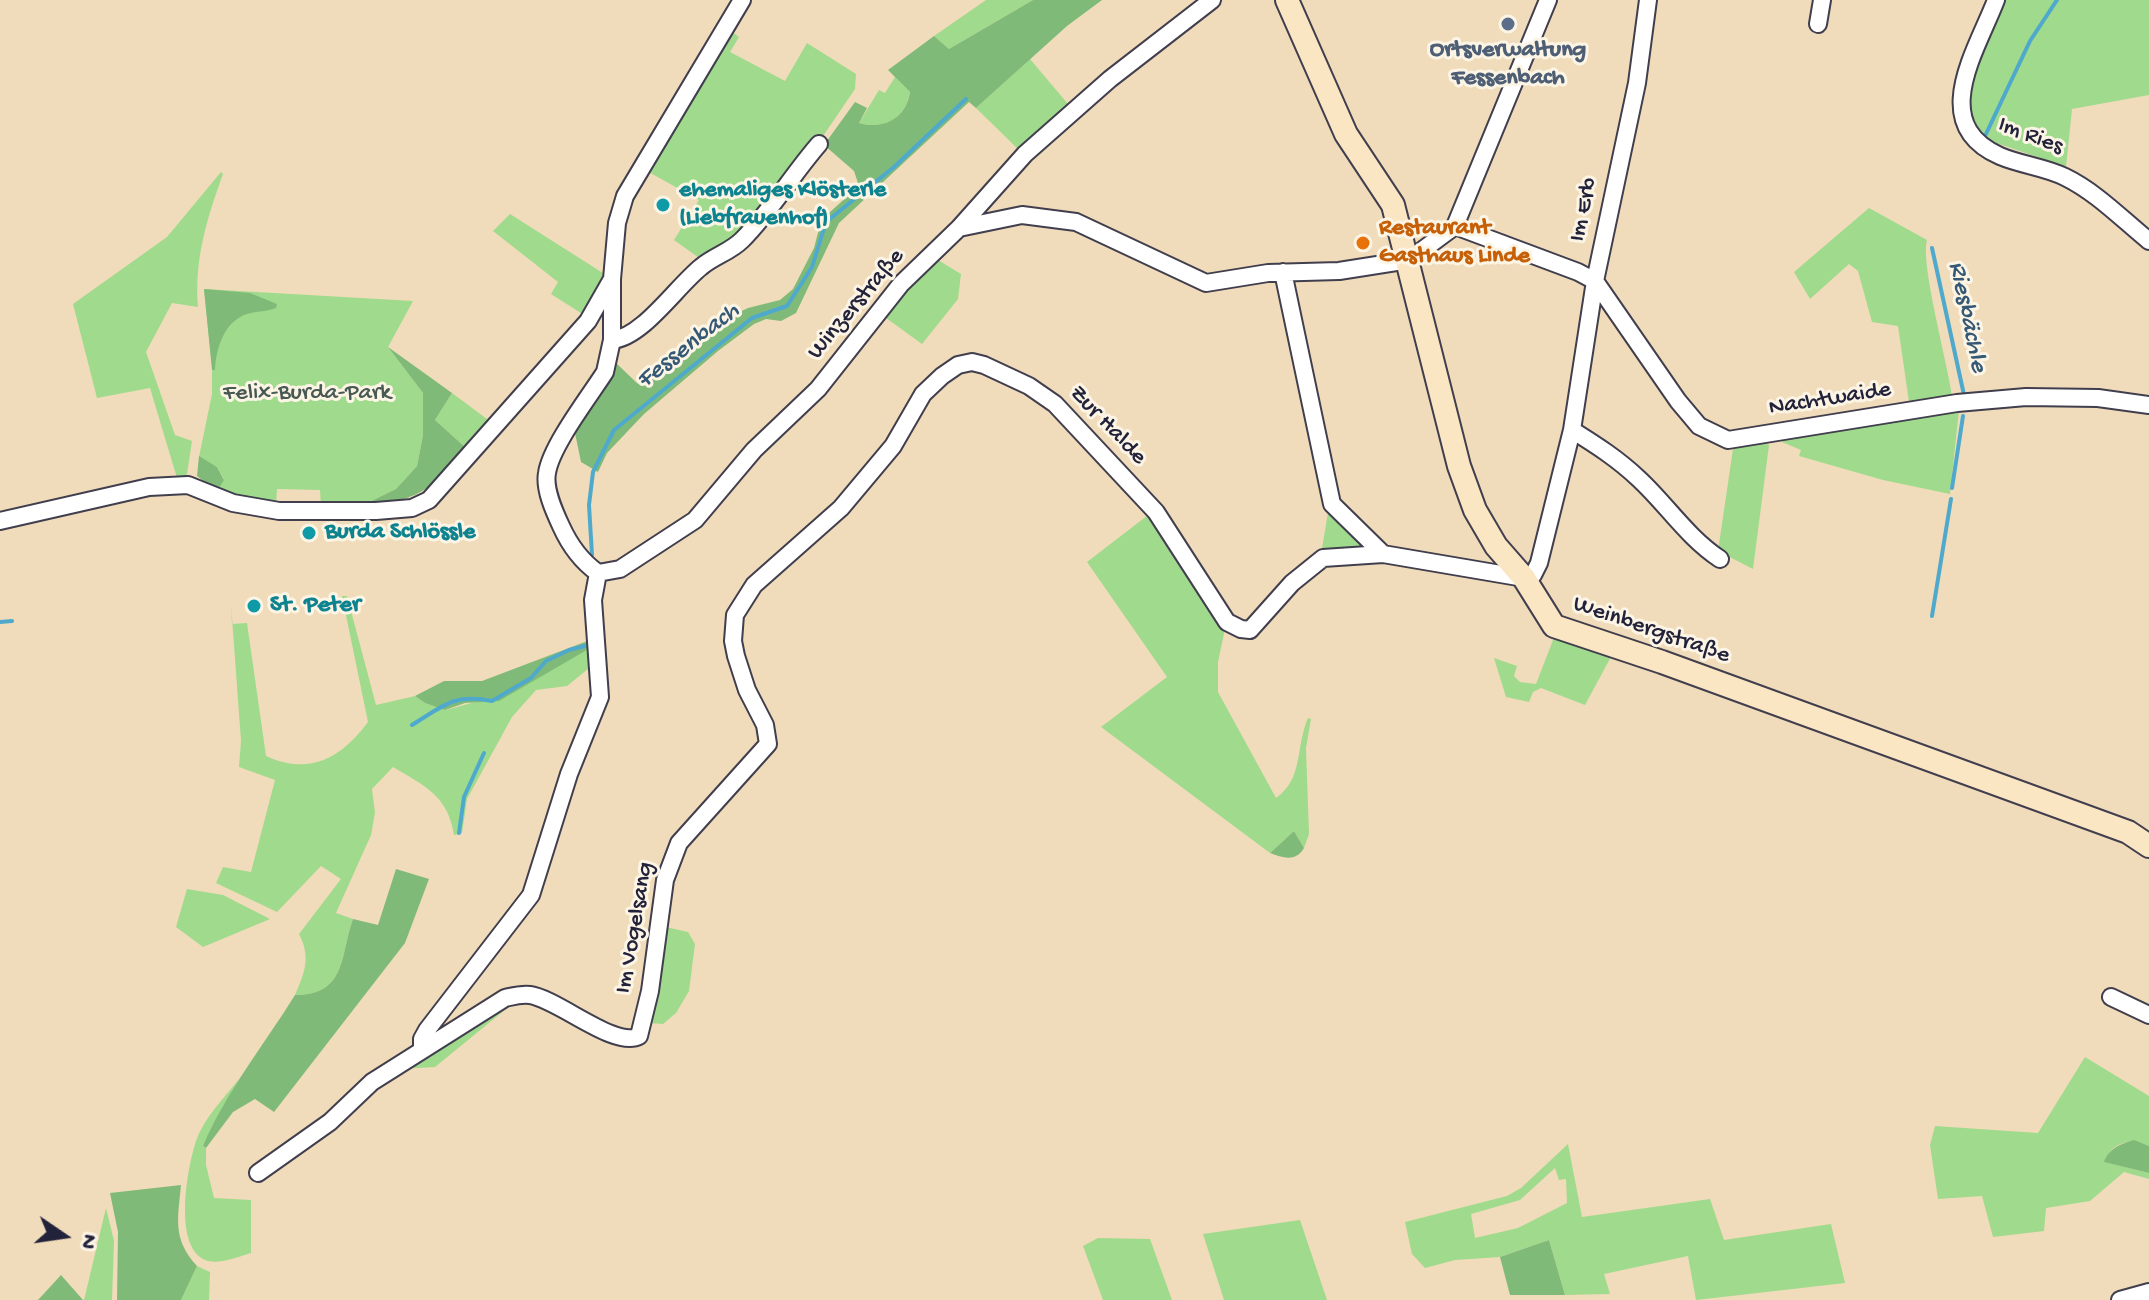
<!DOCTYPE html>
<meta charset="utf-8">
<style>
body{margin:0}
#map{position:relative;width:2149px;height:1300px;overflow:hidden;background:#f0dcba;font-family:"Gochi Hand",sans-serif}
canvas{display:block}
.north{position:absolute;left:24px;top:1196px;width:80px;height:80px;-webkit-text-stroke:6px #fcf5e5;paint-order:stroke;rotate:103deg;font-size:22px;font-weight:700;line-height:32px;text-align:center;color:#22223b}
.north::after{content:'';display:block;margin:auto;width:28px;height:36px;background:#22223b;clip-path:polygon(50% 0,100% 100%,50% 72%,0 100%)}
</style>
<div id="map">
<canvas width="2149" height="1300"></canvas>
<div class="north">N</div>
</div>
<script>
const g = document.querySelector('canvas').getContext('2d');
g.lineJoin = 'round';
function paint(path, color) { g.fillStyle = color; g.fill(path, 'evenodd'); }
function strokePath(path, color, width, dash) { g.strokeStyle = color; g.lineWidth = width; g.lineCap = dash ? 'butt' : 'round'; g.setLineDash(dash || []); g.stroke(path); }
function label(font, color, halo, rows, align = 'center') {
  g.font = font + ' "Gochi Hand",sans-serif'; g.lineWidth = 6; g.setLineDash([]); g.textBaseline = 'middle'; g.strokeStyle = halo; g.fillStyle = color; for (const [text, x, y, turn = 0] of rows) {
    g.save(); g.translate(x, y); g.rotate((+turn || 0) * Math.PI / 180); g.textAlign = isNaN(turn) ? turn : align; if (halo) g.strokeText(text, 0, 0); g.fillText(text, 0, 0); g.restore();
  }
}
const green = new Path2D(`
 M986,0h47l-84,49 -15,-13z
 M2002,0h147v95l-77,14 -6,58 -78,-27c-41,-26 0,-108 14,-140z
 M731,31l8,6 -9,15 55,29 22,-38 49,31 -1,15 -36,53 -72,88 -45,30 -28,-20 25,-40 -54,-30z
 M1030,59l38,45 -48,47 -44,-43z
 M895,77l15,15c-5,28 -26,38 -51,31l20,-33 6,3z
 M221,172l2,2c-16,44 -29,86 -25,133l-26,-4 -26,49 29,83 17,6 -5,33 -3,3 -7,1 -27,-90 -53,10 -24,-94 94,-67z
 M1869,208l58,32c-7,23 21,124 25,156l-43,6 -11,-76 -26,-4 -14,-51 -9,-7 -39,35 -16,-27z
 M510,214l96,61 -22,40 -33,-21 7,-12 -65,-51z
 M938,260l23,14 -3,25 -36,45 -40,-29 17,-21z
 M204,289l209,12 -25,46 35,46v42l-6,31 -21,23 -33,16 -42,2 -1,-17 -43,-1 -1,16 -25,-5 -32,-12 5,-9 -7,-12 -18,-10 13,-63v-28z
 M452,393l39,29 -25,26 -31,-28z
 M1959,410l-9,84 -67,-14 -84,-24 2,-6 -19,-8 1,-4z
 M1763,441l6,4 -16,124 -35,-18 15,-102z
 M1329,507l35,36 1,5 -44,6z
 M1152,512l73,117 -7,33v30l58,106c28,-20 19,-50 32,-80l3,1 -5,29 3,86 -5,14 -10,-17 -24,22 -4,-3 -165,-123 66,-50 -80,-115z
 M342,596h5l29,109 39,-9 10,7 21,7 29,-8 68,-29 48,-28 2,20 -26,21 -31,4 -24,27 -45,82 -5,34 -8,2c-6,-39 -29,-49 -61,-68l-21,22 3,24 -4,22 -35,78 17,6c-13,36 -6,76 -58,76 10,-23 16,-38 4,-61l42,-55 -20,-13 -44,46 -61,-29 7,-16 28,5 24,-92 -36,-13 2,-26 -10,-137 1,20 15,-1 19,133c44,20 75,2 102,-34z
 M1555,635l58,18 -28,52 -44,-17 -8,4 -4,10 -23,-5 -12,-39 23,8 -3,10 6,6 16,2z
 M187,889l36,6 47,24 -67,28 -27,-20z
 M661,926l27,6 7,12 -6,47 -13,22 -13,11 -14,-1z
 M517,1000l-82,67 -34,2z
 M2085,1057l64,39v50c-17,-8 -38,-5 -44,16l44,11v6l-25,-7 -34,29 -44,7 -2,23 -51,6 -11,-41 -44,3 -8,-54 5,-19 103,7z
 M239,1079l-36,67 3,2v17l8,33 37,2v53c-13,4 -30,11 -43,8 -36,-10 -21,-93 -12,-120 8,-23 28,-43 43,-62z
 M1568,1144l14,73 128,-18 14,41 107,-16 14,59 -149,17 -8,-44 -84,18 6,20 -45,1 -16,-55 -49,17 -45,3 -30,8 -13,-14 -7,-32 102,-26 14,-8zM1555,1168l4,12 7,-1 1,24 -49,25 -43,10 -4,-24 49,-14z
 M106,1208l8,33 -2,59h-28z
 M1300,1220l27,80h-103l-21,-66z
 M1098,1238l52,1 22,61h-69l-20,-54z
 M197,1266l13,6 -1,28h-28z`);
const forest = new Path2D(`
 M1033,0h69l-35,26 -91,82 -7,-6 -130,121 -43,90 -15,8 -15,-2 -12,5 -36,27 -74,63 -37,39 -9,19 -17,-10 -6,-29 40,-71 23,22 93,-68 17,-8 32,-8 13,-11 21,-41 6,-23 10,-13 29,-26 -5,-15 -30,-26 31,-43 12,6 -8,15c24,7 47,-4 51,-31l-22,-22 46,-34 15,13z
 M204,289l46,4 27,11 -1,4c-10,4 -22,3 -32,7 -21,9 -28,35 -29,55h-3z
 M388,347l64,46 -17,27 31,28c-39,44 -44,52 -103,57l33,-16 21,-23 6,-31v-42z
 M199,456l18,11 7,13 -5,8 -14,-6 -8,-6z
 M590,640l1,5 -6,6 -86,50 -34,2 -20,7 -20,-7 -10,-7 29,-15h38z
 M1294,831l10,17c-8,14 -21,10 -34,5z
 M396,869l33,10 -24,64 -131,169 -19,-13 -22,13 -27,36 -3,-2c23,-54 61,-101 92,-151 52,0 45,-40 58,-76l25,6z
 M2134,1140l15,6v27l-45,-11c5,-14 17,-18 30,-22z
 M181,1185c-3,33 -9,54 16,81l-16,34h-64l1,-68 -8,-39z
 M1549,1240l16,55h-55l-10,-38z
 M61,1275l22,25h-45z`);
const stream = new Path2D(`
 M1985,136l45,-95 27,-41
 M1932,248l32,147
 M1952,488l11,-72
 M592,555l-3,-50 4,-33 21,-42 138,-112 35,-12 25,-39 14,-45 68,-55 72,-68
 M1932,616l19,-117
 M0,622l12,-1
 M412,725c31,-19 42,-32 80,-24l39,-23 15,-17 23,-11 16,-4
 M459,833l5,-36 20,-44`);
const street = new Path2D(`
 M1996,0c-19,50 -69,124 4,156 21,9 45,11 65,21 31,15 57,42 84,64
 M1818,24l4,-24
 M1455,226l123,46 17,9 83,120 21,25 29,14 229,-37 69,-6 72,1 51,7
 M959,228l63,-13 54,7 130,61 62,-10 71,-2 70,-11 46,-34 93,-226
 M1283,272l49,232 51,50
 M612,279v61l-7,32c-16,25 -54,74 -58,101 -3,16 7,38 14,53 9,20 20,35 37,47l22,-4 75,-49 59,-70 64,-61 83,-105 58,-56 66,-74 85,-75 102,-79
 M612,340c30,-2 65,-54 89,-73 13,-11 29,-15 41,-27 29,-29 50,-65 77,-96
 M1572,430c24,15 46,29 67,49 28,26 48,58 81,80
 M0,521l149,-34 39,-2 45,18 46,8h97l36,-3 17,-8 159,-179 24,-42 5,-56 8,-27 117,-196
 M2111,997l38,18
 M422,1049v-10l5,-9 104,-135 38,-121 31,-77 -7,-97 5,-27
 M258,1173l72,-51 42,-40 133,-84c9,-2 15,-4 25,-3 28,4 85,54 109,41l11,-45 15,-111 14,-37 89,-99 -3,-19 -18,-35 -11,-34 -3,-15 2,-26 19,-30 87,-77 52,-62 30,-52 19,-18 16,-11 14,-3 12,3 45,21 26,18 101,108 71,110 14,7 9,1 42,-47 31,-25 60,-4 141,24 9,-3 6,-12 33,-133 23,-149 42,-198 11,-83
 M2120,1300l29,-8`);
const secondary = new Path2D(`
 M1287,0l59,134 47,71 66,261 16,44 21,36 28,32 30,48 108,36 466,170 21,14`);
const markers = [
 [1508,24,8,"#5c6f8a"],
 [663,205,8,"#0f9aa8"],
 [1363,243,8,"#e8710a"],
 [309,533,8,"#0f9aa8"],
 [254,606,8,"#0f9aa8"]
];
const serviceNames = [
 ["Ortsverwaltung",1508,51],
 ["Fessenbach",1508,79]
];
const streetNames = [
 ["Im Ries",2030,137,21],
 ["Im Erb",1585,210,-78],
 ["Winzerstraße",857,305,-50],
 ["Nachtwaide",1830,400,-9],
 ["Zur Halde",1107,426,46],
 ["Weinbergstraße",1651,631,19],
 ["Im Vogelsang",636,928,-80]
];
const cultureNames = [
 ["ehemaliges Klösterle",679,191],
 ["(Liebfrauenhof)",679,219],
 ["Burda Schlössle",325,533],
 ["St. Peter",270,606]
];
const foodNames = [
 ["Restaurant",1379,229],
 ["Gasthaus Linde",1379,257]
];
const parkNames = [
 ["Felix-Burda-Park",307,394]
];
const waterNames = [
 ["Riesbächle",1966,317,78],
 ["Fessenbach",689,347,-38]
];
paint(green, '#a0da8d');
paint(forest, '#80ba78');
strokePath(stream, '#4ea9cc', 4);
strokePath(street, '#413e4e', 20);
strokePath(secondary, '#413e4e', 26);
strokePath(street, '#fff', 16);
strokePath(secondary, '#fbe6c4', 22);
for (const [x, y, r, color] of markers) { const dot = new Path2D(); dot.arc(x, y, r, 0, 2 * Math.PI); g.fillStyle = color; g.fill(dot); strokePath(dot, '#fcf5e5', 3); }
label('bold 24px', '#4e5e75', '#fcf5e5', serviceNames);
label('24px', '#22223b', '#fcf5e5', streetNames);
label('bold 24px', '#0d838f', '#fcf5e5', cultureNames, 'left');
label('bold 24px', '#c56008', '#fcf5e5', foodNames, 'left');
label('24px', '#485954', '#fcf5e5', parkNames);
label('italic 26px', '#345875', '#fcf5e5', waterNames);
</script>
